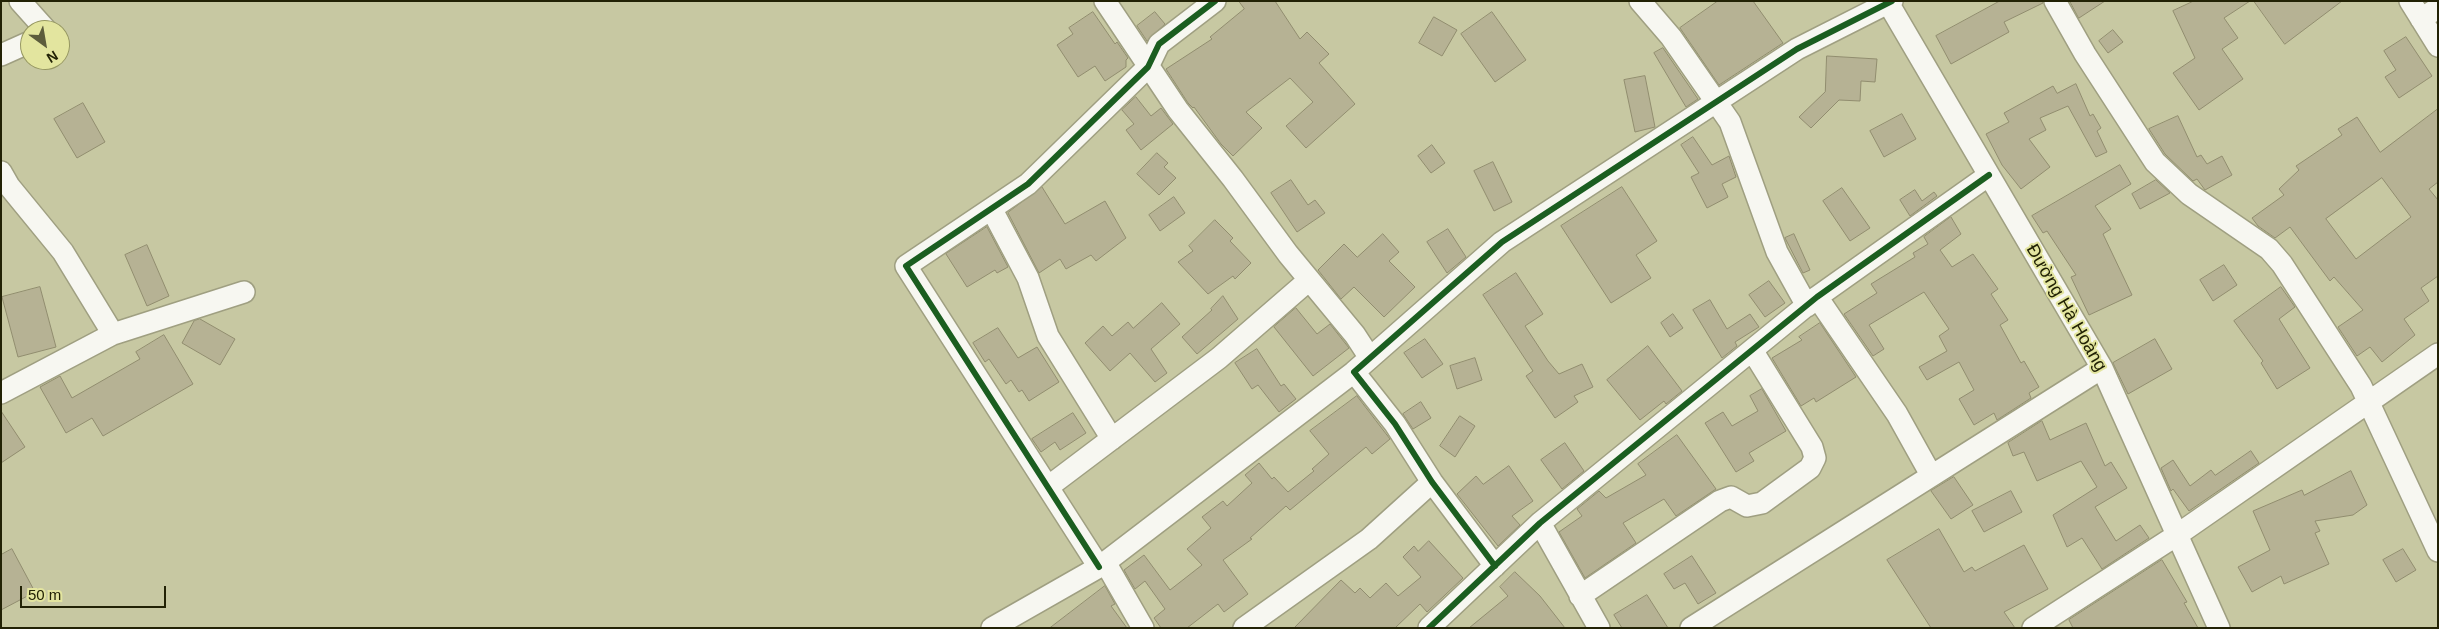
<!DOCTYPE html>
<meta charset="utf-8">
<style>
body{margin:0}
#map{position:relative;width:2439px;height:629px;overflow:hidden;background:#c7c8a2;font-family:Helvetica,sans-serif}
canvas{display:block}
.frame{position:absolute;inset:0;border:2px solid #222205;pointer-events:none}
.north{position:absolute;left:20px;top:20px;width:50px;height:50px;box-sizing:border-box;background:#e3e59f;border:1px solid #969761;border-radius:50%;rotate:148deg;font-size:14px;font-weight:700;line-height:20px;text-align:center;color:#222205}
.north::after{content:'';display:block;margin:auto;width:18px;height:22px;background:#5c5c3c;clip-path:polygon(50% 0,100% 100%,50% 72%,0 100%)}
.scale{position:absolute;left:20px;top:586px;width:146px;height:22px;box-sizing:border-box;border:2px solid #222205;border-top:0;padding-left:6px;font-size:15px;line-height:18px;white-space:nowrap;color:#222205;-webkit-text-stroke:4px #e3e59f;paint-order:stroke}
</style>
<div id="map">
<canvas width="2439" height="629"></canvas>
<div class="frame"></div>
<div class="north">N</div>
<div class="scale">50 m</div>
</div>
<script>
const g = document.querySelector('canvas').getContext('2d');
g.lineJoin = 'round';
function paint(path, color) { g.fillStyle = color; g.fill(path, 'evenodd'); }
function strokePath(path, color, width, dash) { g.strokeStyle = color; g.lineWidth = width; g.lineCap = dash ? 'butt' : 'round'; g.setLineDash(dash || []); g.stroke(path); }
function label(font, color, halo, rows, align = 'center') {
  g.font = font + ' Helvetica,sans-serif'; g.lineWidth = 4; g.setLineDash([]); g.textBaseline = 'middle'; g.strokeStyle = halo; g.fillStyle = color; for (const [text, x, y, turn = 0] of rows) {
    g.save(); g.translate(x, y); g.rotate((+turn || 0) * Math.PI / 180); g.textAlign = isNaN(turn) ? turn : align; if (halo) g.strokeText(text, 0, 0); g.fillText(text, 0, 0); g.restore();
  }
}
const building = new Path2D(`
 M1239,1h36l25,38 7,-7 22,22 -10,9 36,41 -49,44 -20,-22 27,-24 -23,-24 -44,34 16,16 -29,28 -12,-12 -27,-37 -1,1 -5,-5 -22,-34 46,-30 -2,-2 34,-28z
 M1718,1h35l30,42 -64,42 -39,-57z
 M2000,1h43v2l-39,19 5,10 -58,32 -15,-28z
 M2070,1h35l-26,17z
 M2194,1h56l-26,17 14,20 -16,11 21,30 -44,31 -26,-37 22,-15 -22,-47z
 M2254,1h88l-57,43z
 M1093,12l22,32 2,-2 11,16 -2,2v7l-21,14 -10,-15 -17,11 -21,-32 16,-11 -4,-6z
 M1155,12l10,12 -18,17 -10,-15z
 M1492,12l34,48 -31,22 -34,-48z
 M1434,17l23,13 -15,26 -23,-13z
 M2113,30l10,12 -15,11 -9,-12z
 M2406,37l26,39 -33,22 -14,-21 11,-7 -12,-19z
 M1663,48l35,51 -12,8 -32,-54z
 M1827,56l50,3 -2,23 -14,-1 -1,20 -21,-1 -28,28 -12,-11 26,-25z
 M1645,76l10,51 -20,5 -11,-52z
 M2076,84l14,32 3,-2 8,14 -4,3 10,21 -11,5 -28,-51 -28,12 6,12 -17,9 21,28 -29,22 -19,-24 -16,-31 23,-12 -5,-9 49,-27 4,7z
 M1136,97l15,19 10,-8 12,16 -32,26 -15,-20 8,-6 -12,-14z
 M83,103l22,39 -28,16 -23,-39z
 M2438,109v73l-9,7 9,11v76l-17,12 8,13 -25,18 11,16 -33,27 -12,-15 -13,9 -19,-29 25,-17 -29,-33 -4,4 -40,-54 -15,11 -17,-12 -6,-8 32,-23 -5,-6 20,-19 -3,-4 46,-31 -4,-6 19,-12 23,35zM2382,178l29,39 -55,42 -30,-40z
 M1902,114l14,25 -32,18 -14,-26z
 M2178,116l19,41 4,-2 6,9 15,-8 10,19 -27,15 -8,-11 -4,2 -28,-27 -16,-25z
 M1693,137l19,28 17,-9 7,21 -14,7 6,13 -21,11 -16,-31 8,-4 -18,-28z
 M1432,145l13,18 -14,10 -13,-17z
 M1157,153l11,10 -4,4 12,11 -17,17 -22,-21z
 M1493,162l19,40 -18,9 -20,-40z
 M2120,165l11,19 -36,22 16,23 -8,5 29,61 -43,20 -18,-38 5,-2 -29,-44 -4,2 -11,-17z
 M1291,180l17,25 7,-5 10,13 -28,19 -26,-39z
 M2156,180l14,13 -30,16 -8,-15z
 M1042,187l23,37 40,-23 21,37 -30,23 -5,-6 -25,14 -6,-10 -21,14 -31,-60z
 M1622,187l35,54 -21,14 15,23 -40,25 -50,-77z
 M1842,188l28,40 -20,13 -27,-40z
 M1915,190l7,11 12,-9 3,4 -27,20 -10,-16z
 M1174,197l11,16 -25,18 -11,-16z
 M1951,217l10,17 -21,16 12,17 21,-13 25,35 -7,5 17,26 -8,5 21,38 3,-2 15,26 -10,6 2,5 -34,22 -3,-7 -20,12 -15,-26 15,-9 -15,-28 -32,18 -8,-13 28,-16 -8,-15 10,-7 -25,-37 -55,33 15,24 -11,7 -29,-42 33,-21 -6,-9 44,-27 -2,-4 15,-9 -4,-7z
 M1215,220l18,18 -3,3 21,22 -16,16 -2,-3 -25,18 -30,-32 15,-11 -4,-5z
 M987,227l21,40 -11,6 -2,-3 -28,17 -21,-33z
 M1448,229l18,28 -19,16 -20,-31z
 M1383,234l16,18 -10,9 26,26 -31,30 -30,-30 -13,12 -23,-29 26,-26 13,13z
 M1794,234l16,36 -7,3 -18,-35z
 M147,245l22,51 -22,10 -22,-51z
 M2224,265l13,20 -24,16 -13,-21z
 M1516,273l27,41 -18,12 23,35 11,13 23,-10 11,23 -19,9 4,6 -23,16 -29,-42 7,-5 -50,-76z
 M1769,281l16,22 -20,14 -16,-22z
 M40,287l16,60 -38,10 -16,-60z
 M2281,287l14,20 -16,12 31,49 -33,21 -16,-26 2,-2 -29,-40z
 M1223,296l15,23 -41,35 -15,-17 30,-27 -1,-1z
 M1710,300l17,29 23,-15 9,13 -24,15 2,4 -15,12 -29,-48z
 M1162,303l18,21 -29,25 16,24 -12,9 -25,-29 -20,18 -25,-28 18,-17 9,10 16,-14 5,6z
 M1296,308l21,26 13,-10 19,24 -36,28 -39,-49z
 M1673,314l10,14 -13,9 -9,-14z
 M200,319l35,20 -15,26 -38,-22 12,-22z
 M1820,323l36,54 -40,25 -2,-4 -13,8 -29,-48 30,-18 -3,-3z
 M998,328l20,30 19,-11 22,35 -30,19 -7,-11 -3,2 -8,-12 -5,4 -17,-25 -4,3 -12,-19z
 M164,335l29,49 -90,52 -11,-18 -26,15 -26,-46 20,-11 12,22 68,-39 -4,-7z
 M1425,339l18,25 -21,14 -18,-25z
 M2155,339l17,30 -44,25 -15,-31z
 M1648,346l34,45 -16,13 -2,-3 -24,19 -33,-40z
 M1257,349l24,37 3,-2 12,15 -17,13 -21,-27 -6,4 -17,-26z
 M1475,358l7,22 -25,9 -7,-23z
 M1762,389l24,42 -37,22 5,8 -18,11 -31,-49 18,-11 9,14 26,-15 -8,-15z
 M1357,396l33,43 -18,15 -6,-7 -76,63 -4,-4 -36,32 2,1 -29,21 25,34 -24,18 -6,-8 -31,24h-26l-7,-10 11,-9 -20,-28 -10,8 -11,-19 20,-15 26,35 32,-25 -15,-16 24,-21 -9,-11 21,-16 4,5 25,-23 -7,-8 14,-12 13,16 2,-2 14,15 26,-21 -2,-2 17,-15 -19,-23z
 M1421,402l10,16 -18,11 -10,-15z
 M1,411l24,36 -24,16z
 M1073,413l13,20 -26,17 -5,-8 -14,10 -9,-13z
 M1460,416l15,10 -20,31 -15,-11z
 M2042,421l8,19 36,-17 19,43 6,-4 16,26 -32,19 21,34 24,-16 9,13 -47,31 -20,-31 -15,9 -14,-32 44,-28 -16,-26 -44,20 -13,-29 -11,4 -5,-13z
 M1677,435l39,54 -40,27 -12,-17 -41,24 13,20 -51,35 -26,-46 23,-16 -5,-7 22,-18 7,7 40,-23 -8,-11z
 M1565,443l19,28 -22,18 -21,-29z
 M2251,451l8,12 -70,48 -16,-22 -2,2 -10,-23 12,-8 17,26 21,-16 4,5z
 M1509,466l24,35 -21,15 8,9 -22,21 -41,-52 19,-18 7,8z
 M2351,471l16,34 -14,10 -38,6 5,10 -5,2 14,31 -45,20 -3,-8 -29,16 -14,-25 32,-17 -17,-39 49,-21 2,5z
 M1954,477l19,28 -22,14 -20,-28z
 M2011,491l11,21 -38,20 -12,-21z
 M1939,529l25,43 8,-5 3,4 49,-26 24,44 -44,23 11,16h-84l-44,-68z
 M1429,541l34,37 -36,34 -7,-8 -25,24h-101l47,-48 14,13 5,-5 10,10 16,-15 12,13 23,-19 -18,-20 11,-11 4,5z
 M12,549l23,43 -34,18v-55z
 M2403,549l13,21 -20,12 -13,-22z
 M1692,556l24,37 -18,11 -13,-21 -11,6 -10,-15z
 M2162,560l25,42 -3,1 14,25h-125l-4,-8z
 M1515,572l25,24 25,32h-96l39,-32 -8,-9z
 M1105,586l10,18 -4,2 16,22h-77z
 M1647,595l21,33h-46l-8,-13z`);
const minor = new Path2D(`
 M20,1l26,29
 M1105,1l73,109 55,69 55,75 67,81 15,23
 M1640,1l31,36 59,85 47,130 30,54
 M1887,1l215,367 117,260
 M2055,1l30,53 70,108 34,32 80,55 13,15 79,122 77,165
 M2410,1l28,45
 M2421,19l17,-11
 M1,55l29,-13
 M1,172l8,14 54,66 50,82
 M992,210l36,68 20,58 64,103
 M1817,297l80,117 34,61
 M1,393l112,-59 131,-42
 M1048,487l171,-129 90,-78
 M1540,523l59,105
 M1105,562l38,66
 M1495,566l-63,-84 -37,-58 -41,-52 148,-130 295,-193 95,-48
 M1099,567l-193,-301 122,-82 120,-117 11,-23 56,-43
 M1580,596l140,-95 11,-4 16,9 15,-3 48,-35 5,-10 -3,-11 -60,-97
 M992,628l107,-61 255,-195
 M1244,628l125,-89 63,-57
 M1429,628l111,-105 277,-226 172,-122
 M1691,628l411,-260
 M2033,628l144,-93 261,-181`);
const cycleway = new Path2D(`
 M1495,566l-63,-84 -37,-58 -41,-52 148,-130 295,-193 95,-48
 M1099,567l-193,-301 122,-82 120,-117 11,-23 56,-43
 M1429,628l111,-105 277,-226 172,-122`);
const streetNames = [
 ["Đường Hà Hoàng",2066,308,60]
];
paint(building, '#b6b294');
strokePath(building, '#918d6f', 1);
strokePath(minor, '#9f9f81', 24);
strokePath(minor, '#f7f7f1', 21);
strokePath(cycleway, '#1b5e20', 6);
label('18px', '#222205', '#e3e59f', streetNames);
</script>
